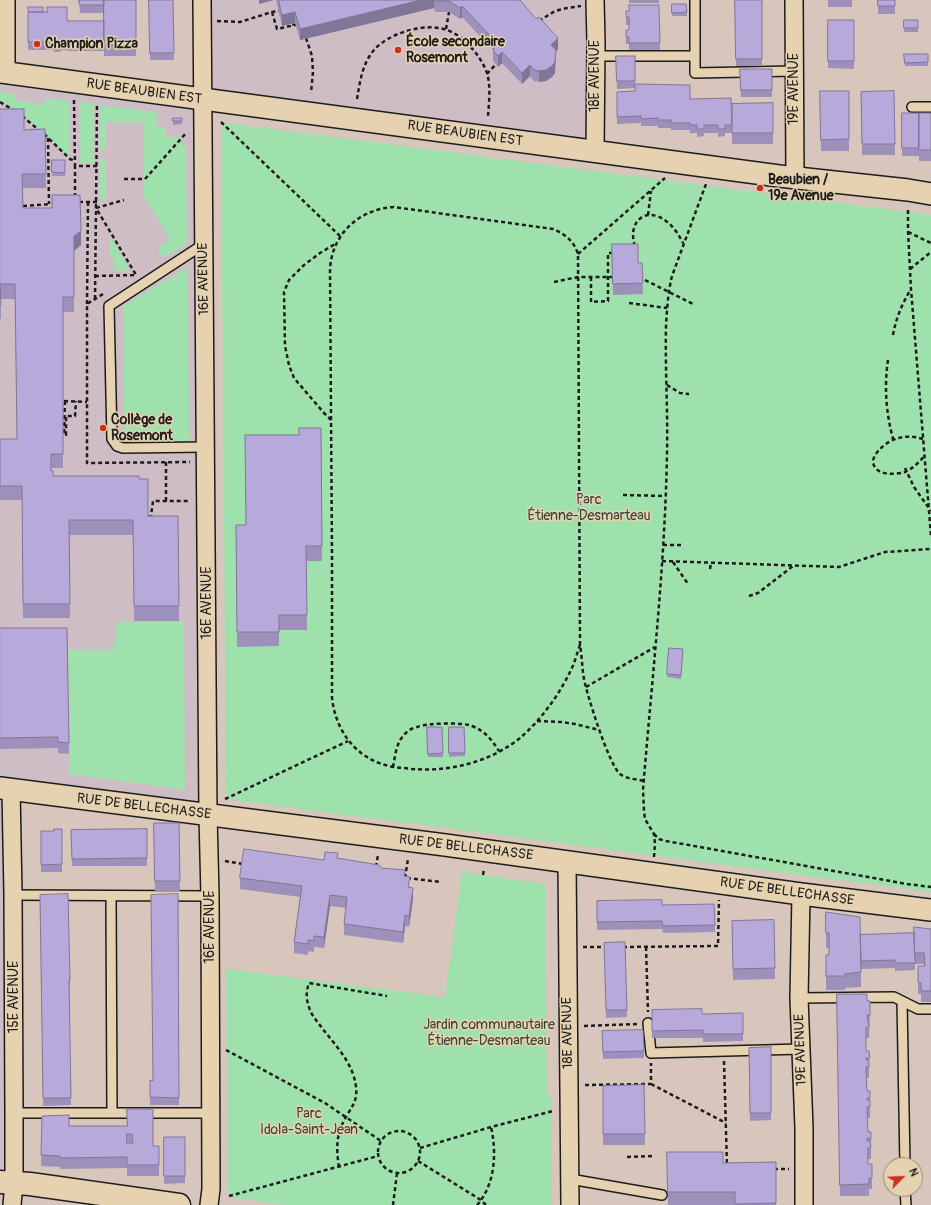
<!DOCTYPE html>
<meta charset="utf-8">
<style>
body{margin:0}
#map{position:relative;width:931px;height:1205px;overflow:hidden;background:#d8c6bc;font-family:Pangolin,sans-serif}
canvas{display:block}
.north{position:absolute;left:883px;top:1157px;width:40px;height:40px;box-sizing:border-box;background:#e6d2b0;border:1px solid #958975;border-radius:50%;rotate:66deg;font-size:11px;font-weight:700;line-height:16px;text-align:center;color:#1c1c1c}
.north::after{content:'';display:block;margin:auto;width:14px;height:18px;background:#c8321e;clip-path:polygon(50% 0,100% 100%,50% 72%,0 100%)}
</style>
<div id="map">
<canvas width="931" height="1205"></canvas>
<div class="north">N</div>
</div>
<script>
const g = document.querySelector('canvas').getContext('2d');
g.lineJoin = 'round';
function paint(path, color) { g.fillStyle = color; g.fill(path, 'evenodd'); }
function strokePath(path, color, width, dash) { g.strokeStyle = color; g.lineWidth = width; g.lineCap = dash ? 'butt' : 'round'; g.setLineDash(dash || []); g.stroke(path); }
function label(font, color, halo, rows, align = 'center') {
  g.font = font + ' Pangolin,sans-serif'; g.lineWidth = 3; g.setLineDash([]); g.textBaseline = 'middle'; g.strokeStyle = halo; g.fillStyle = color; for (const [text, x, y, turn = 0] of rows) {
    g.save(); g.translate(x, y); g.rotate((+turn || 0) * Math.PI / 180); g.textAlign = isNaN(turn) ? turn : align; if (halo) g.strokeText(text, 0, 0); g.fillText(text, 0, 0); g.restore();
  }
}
const built = new Path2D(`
 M202,0h392l1,152 -393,-52 6,715 -197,-26 3,394 -14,-2v-1109l202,27z`);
const green = new Path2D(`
 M0,92l16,2v6l28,5 1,-7 24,3v56l-42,-39 -27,-18z
 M79,102l15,2v59h-14z
 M99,105l58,7 -1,14 10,1v10h15v8l5,1 1,94 -2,5 -21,12c-12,-7 -1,-13 6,-18l-26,-43v-74h-38v26l-7,4z
 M227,123l704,92v677l-699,-92 -4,-3 -2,-4 -5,-662 2,-5z
 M99,157l7,4v38h-7z
 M110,235l20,35 -16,1 1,-13h-5z
 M188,267l1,175 -59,2 -6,-6 -1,-132z
 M184,621l1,169 -116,-16 -1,-124h45l4,-28z
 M462,872l83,12 2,211h5v110h-265l-53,-7 -4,-2 -2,-5 -2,-222 219,28z`);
const path = new Path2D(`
 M272,12l5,17 18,-4 -3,-1
 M217,21l23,1 32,-10 7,-1
 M539,21l16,-10 12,-3 14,-2
 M446,29l3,-17
 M306,38l6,18 1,16 -2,21
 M487,74l9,-10
 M357,99c3,-17 5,-35 17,-49 15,-17 51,-28 73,-20 17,6 34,26 40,43 4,14 2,29 1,43
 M74,100l1,66h22
 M0,102l15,9
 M22,116l18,15
 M221,122l119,114
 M44,134l26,25 5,2
 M48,138l1,66
 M124,179h21l42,-47
 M75,197v-31
 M79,202h18
 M23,206l27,-2
 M908,210v21l3,58 20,247
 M648,215l3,-24
 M908,232l23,11
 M635,246c-8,-23 10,-41 31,-25 8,6 13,14 17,22
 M578,254l87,-76
 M910,269l21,-17
 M95,276l41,-1 -40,-67 1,-105
 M591,277v25l17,-1v-48h7
 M645,280l48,24
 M554,282l24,-5h35
 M103,294l-16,10v159l103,-1
 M95,299l1,-91 28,-8
 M629,303l38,5
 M87,304l1,-102
 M893,335c3,-17 9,-31 18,-46
 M888,360c-4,27 -2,55 6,82
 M667,385l13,8 9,1
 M64,401l23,1
 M65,401l-1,33 2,1v-19h9l1,-15
 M331,420l-7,-7 -30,-35 -5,-13 -4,-19 -1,-54 5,-12 15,-15 16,-12 15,-9
 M923,439c-16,-5 -31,-2 -43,10 -3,3 -7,8 -7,13 2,14 22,13 32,10 8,-4 14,-9 19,-16
 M905,468l9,19 17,24
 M623,495l42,1
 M166,501v-39
 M148,517l3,-1 2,-15h37
 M663,545h18
 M662,561l177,6 46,-15 46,-3
 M673,562l15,22
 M710,569l1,-6
 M749,596l9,-3 35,-27
 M580,645c-3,8 -5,17 -9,25 -12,25 -30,50 -51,68 -30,24 -70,34 -108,31 -6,-1 -12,-1 -18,-2 -36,-6 -58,-34 -62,-69v-143l-2,-286c2,-35 29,-60 64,-62l159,22c12,5 21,12 25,25l2,391c2,11 2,23 4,34 3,16 25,86 36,95 6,5 16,5 24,7
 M586,687l69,-40
 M537,721l24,1 14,2 24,6
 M393,767c2,-10 3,-24 11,-32 3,-4 8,-7 13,-8 11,-4 45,-5 55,-1 13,5 20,14 27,25
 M225,799l123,-58
 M654,834l5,5 7,2 241,43 24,3
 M654,857l1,-13 -1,-10 -9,-15 -1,-8 -1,-21c9,-112 22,-224 24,-337 1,-42 -2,-84 -1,-127 1,-17 2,-34 6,-50l34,-92
 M225,861l18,3
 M376,867l2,-12
 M483,875l1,-6
 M405,878l3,-19
 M407,878l34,4
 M583,947h23
 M623,947l95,-1 1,-46
 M646,947l2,65
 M584,1026l53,-2
 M226,1050l99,53 56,38
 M724,1061l3,105
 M651,1084l75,39
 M585,1085l66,-1v-21
 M378 1152a21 21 0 1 1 42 0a21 21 0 1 1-42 0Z
 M420,1148l71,-21 62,-16
 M627,1157l26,-1
 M418,1161l63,39 5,5
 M339,1167c-2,-12 -3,-25 1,-37 8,-24 23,-25 13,-56 -6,-17 -20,-32 -31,-46 -5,-7 -11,-13 -13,-21 -3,-8 -3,-16 0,-24l78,13
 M774,1169h15
 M229,1196l149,-40
 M393,1205l4,-32
 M477,1205c18,-20 20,-52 14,-78`);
const service = new Path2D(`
 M596,56h99v17l99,-2
 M695,56v-56
 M912,107h19
 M204,244l-95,62 3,133 5,7 6,2 83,-1
 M13,895l197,1
 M111,896l1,217
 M799,998l95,-1 24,12h13
 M902,1001l3,164
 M648,1023l3,30 150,-4
 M14,1113h197
 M570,1179l92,16
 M905,1189l1,16`);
const minor = new Path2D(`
 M202,0l6,815 2,81 1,293 -2,16
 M794,0l1,178
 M6,73v-73
 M595,152l1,-109 -1,-43
 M11,789l2,106 1,218v70l-2,22
 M567,861l3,344
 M801,894l-2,104 5,130v77`);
const tertiary = new Path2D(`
 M0,72l779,104 129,14 23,4
 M0,788l445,57 356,49 130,16`);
const secondary = new Path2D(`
 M0,1182l30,2 149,21`);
const wall = new Path2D(`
 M79,0h57v56h-32v-26v21h-37v-1h-6v2h-7v-2h-26v-38h15l24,9h37v-8h-24z
 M149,0h24l1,60h-24z
 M276,0h244l38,49 -2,3 -1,21 -3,4 -6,4 -7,1 -5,-1 -4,-5 -8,8 -20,-21 -4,4 -5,-6v-11l-31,-33 -2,2 -11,-7h-14l-1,-4 -134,32 -5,-17 -13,3z
 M629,0h30v3h-30z
 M735,0h27v66h-26z
 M828,0h24v7h-24z
 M878,0l17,6v8h-17z
 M672,4h14l1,12h-15z
 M659,5l1,45h-31v-6h-3v-14h3v-5h-3v-14h3z
 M828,20h26v49l-26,-1z
 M904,20h14v12h-14z
 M904,54h24v12h-23z
 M616,56h19v28l55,15 41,-1 1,35h-7v3l-7,1v-4h-14v3l-7,1v-4h-7v-3h-19v-2h-13v-2h-17v-3l-24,1v-32l18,-1v-3l-18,1z
 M740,69h32v28h-31z
 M820,91h29v60h-28z
 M894,91l1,64h-33l-1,-63z
 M773,103v41h-41v-40z
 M0,109l24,21 21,-1 1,59h-23v20l58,37 -7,6v61h-11v156h-12v3l2,5 86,3 9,37h30l1,105h-45l-1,-86h-64l1,83h-47l-1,-118h-22v-61h17l-2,-140h-14v20h-1z
 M902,113h29v48h-12v-5h-17z
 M173,118h9v6l-9,1z
 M52,160h13v16h-13z
 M612,251l26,12h4l1,31 -30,1z
 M321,428l1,133h-16l1,69h-28v16l-42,1 -1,-122h9l54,-90z
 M0,628h67l2,126 -11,-1v-5l-58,1z
 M683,653l-2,26 -14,-2v-3z
 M427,727h15l1,30h-15z
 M449,727h15l1,29 -16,1z
 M154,823h25l1,69h-25z
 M62,829v43h-21v-41h13z
 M147,829v37h-75l-1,-36z
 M338,858l43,10 24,8 5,12 3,11 -4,28 -4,-1 -2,17 -59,-8v-11l2,-16 -16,-2 -6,42 -10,-1v5l-6,-1v4l-14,-2v-11l6,-45 -60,-8v-11l84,-18z
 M178,894l1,211h-29v-25l3,1z
 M40,895l30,85v7h-1l2,118 -28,1z
 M597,901l65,4 52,-1 1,28 -52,1 -1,-4 -65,1z
 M826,912l34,23 54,-2 17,-4v73h-10v-8h-3v-28h6v-2h-9v6l-20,1v-3l-34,1v18l-16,1v2h-19v-35h3v-7h-3z
 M774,920l1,59 -42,1 -1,-59z
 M625,942l2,75 -21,1 -2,-75z
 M837,994l30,7 3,14 -1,23h-3v13h3v27h-2v13h3v27h-3l1,14 3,7v20h-3v5h4v25h-3v7h-29z
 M652,1010l50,4 41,-1v28l-40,1v-4h-51z
 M602,1031l42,20v7l-41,1z
 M771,1047v73l-21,1 -1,-73z
 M644,1085l1,60h-42v-59z
 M42,1116l27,10h58l26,20h6v30h-32v-8l-66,1 -1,-2 -19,-1z
 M164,1137h21v46l-21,1z
 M667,1152l56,11 53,-1v43h-108z`);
const shadedWall = new Path2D(`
 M259,0h15l-15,4z
 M421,0h13v8l-134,32v-11z
 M462,6v11l-2,2v-11z
 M295,12v11l-13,3v-11z
 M558,38v11l-2,3 -1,21 -3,4 -6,4 -7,1v-11l12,-26z
 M502,52v11l-4,4v-11z
 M530,65v11l-8,8v-11z
 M81,231v14l-7,6v-15z
 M413,888v11l-4,28v-11z
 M330,895v11l-6,42v-11z
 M405,915v11l-2,17v-11z`);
const building = new Path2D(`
 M79,0h25v5h-24z
 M104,0h32v45h-32z
 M149,0h24l1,53h-24z
 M279,0h142l-121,29 -5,-17 -13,3z
 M435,0h85l16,19 3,-2 19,21 -7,7 5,5 -1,12 -3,4 -6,4 -7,1 -5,-1 -4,-5 -8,8 -20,-21 -4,4 -5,-6 5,-6 -36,-38 -2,2 -11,-7h-14z
 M735,0h27v59h-26z
 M878,0h17v6h-17z
 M672,4h14l1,8 -15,1z
 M629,5h30l1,38h-31v-6h-3v-7h3v-13h-3v-6h3z
 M28,7h15v5h-14z
 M47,7h20v14h37v23h-37v-2h-6v3h-7v-3h-26v-30h19z
 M828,20h26v41h-26z
 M904,20h14v8h-14z
 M904,54h24v8l-23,1z
 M616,56h19v25h-18z
 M740,69h32v21h-31z
 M635,84l55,1v14l41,-1 1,27h-7v4h-7v-4h-14v4h-7v-4h-7v-2h-19v-3h-13v-2l-17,1v-3l-24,1v-25l18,-1z
 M820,91h29v48l-28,1z
 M894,91l1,53h-33l-1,-52z
 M773,103v30h-41v-29z
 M0,109h24v21l21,-1 1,45h-24l1,34h29v-13h28l1,36 -7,5v61h-11v157h-12v17h2v5h86v3h9v37h30l1,90h-45l-1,-86h-64l1,84h-47l-1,-118h-22v-47h17l-2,-155h-15l1,21h-1z
 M902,113h17v35h-17z
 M919,113h12v37h-12z
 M173,118h9v3h-9z
 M52,160h13v13l-13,-1z
 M612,244h26v19h4l1,20 -30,1z
 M299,428h22l1,118h-16l1,69h-28v17h-42l-1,-107h10l-1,-90h54z
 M0,628h67l2,115 -11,-1v-5l-58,1z
 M669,648l14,1 -2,26 -14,-1z
 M427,727h15l1,26 -15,1z
 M449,727h15l1,26h-16z
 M154,823h25l1,58h-25z
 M54,829h8v35l-21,1v-34h13z
 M147,829v29l-75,1 -1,-29z
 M244,849l80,11 1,-8 13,1 -1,5 42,7 2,3 24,2 -1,6 6,1 -2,10 5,1 -4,28 -4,-1 -2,17 -59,-8 3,-27 -17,-2 -6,42 -10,-1v5l-6,-1v4l-14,-2 8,-56 -62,-8z
 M68,894l2,86h-1l2,118h-28l-3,-203z
 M178,894l1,204 -29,-1v-17l3,1 -2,-186z
 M662,900v5l52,-1 1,21 -52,1 -1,-5 -65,1v-21z
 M826,912l34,5 1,55 -16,2v2h-19v-21h3v-22h-3z
 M774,920l1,48 -42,1 -1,-48z
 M914,927l17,2v62h-10v-8l-3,-1v-16h7l-1,-13h-9z
 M914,933l1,30h-20v-3l-34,1 -1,-26z
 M625,942l2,68h-21l-2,-67z
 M837,994h30v7h3v14h-3l2,12h-3v24h3l1,7h-4v2h3v7h-3l1,24h3v7h-3v2h3v7h-3l1,25h3v7l-4,-1v3h3l1,6 -3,1v16h4v14h-3v6l-29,1z
 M702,1009v5l41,-1v21h-40v-4l-51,1v-21z
 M643,1030l1,21 -41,1 -1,-21z
 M771,1047v66h-21l-1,-65z
 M644,1085l1,49h-42v-48z
 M127,1109h26v37h6v19h-32v-8l-66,1 -1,-2 -19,-1 1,-39 27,-1v11h58zM127,1134h5l1,9h-6z
 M164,1137h21v39h-21z
 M667,1152h56v11l53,-1v41l-41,1v-12h-67z`);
const markers = [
 [37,44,4,"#c8321e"],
 [398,50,4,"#c8321e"],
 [760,188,4,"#c8321e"],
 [103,428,4,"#c8321e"]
];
const poiNames = [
 ["École secondaire",406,42],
 ["Rosemont",406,58],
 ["Champion Pizza",45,44],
 ["Beaubien /",768,180],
 ["19e Avenue",768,196],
 ["Collège de",111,420],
 ["Rosemont",111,436]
];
const streetNames = [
 ["18E AVENUE",595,76,-90],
 ["19E AVENUE",794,89,-90],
 ["RUE BEAUBIEN EST",144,92,8],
 ["RUE BEAUBIEN EST",465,134,8],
 ["16E AVENUE",204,279,-91],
 ["16E AVENUE",207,603,-90],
 ["RUE DE BELLECHASSE",144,807,7],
 ["RUE DE BELLECHASSE",466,848,7],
 ["RUE DE BELLECHASSE",787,892,8],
 ["16E AVENUE",210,927,-90],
 ["15E AVENUE",14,997,-90],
 ["18E AVENUE",568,1033,-91],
 ["19E AVENUE",801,1050,-92]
];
const parkNames = [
 ["Parc",589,500],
 ["Étienne-Desmarteau",589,516],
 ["Jardin communautaire",489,1025],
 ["Étienne-Desmarteau",489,1041],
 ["Parc",309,1114],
 ["Idola-Saint-Jean",309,1130]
];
paint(built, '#cebdc5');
paint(green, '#9fe1ac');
strokePath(service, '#1c1c1c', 12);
strokePath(minor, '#1c1c1c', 20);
strokePath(tertiary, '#1c1c1c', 24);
strokePath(secondary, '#1c1c1c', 25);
strokePath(path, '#1c1c1c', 2.5, [4, 3]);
strokePath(service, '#e6d2b0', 9);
strokePath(minor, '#e6d2b0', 17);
strokePath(tertiary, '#e6d2b0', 21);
strokePath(secondary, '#e6d2b0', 22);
paint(wall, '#9d91bb');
paint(shadedWall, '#807698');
paint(building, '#b7a9d9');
strokePath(building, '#807698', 1);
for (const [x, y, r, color] of markers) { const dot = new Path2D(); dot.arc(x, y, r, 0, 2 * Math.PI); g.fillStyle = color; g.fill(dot); strokePath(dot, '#e6d2b0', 1.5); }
label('bold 14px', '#1c1c1c', '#e6d2b0', poiNames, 'left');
label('14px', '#1c1c1c', '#e6d2b0', streetNames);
label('14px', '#364339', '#e6d2b0', parkNames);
</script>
